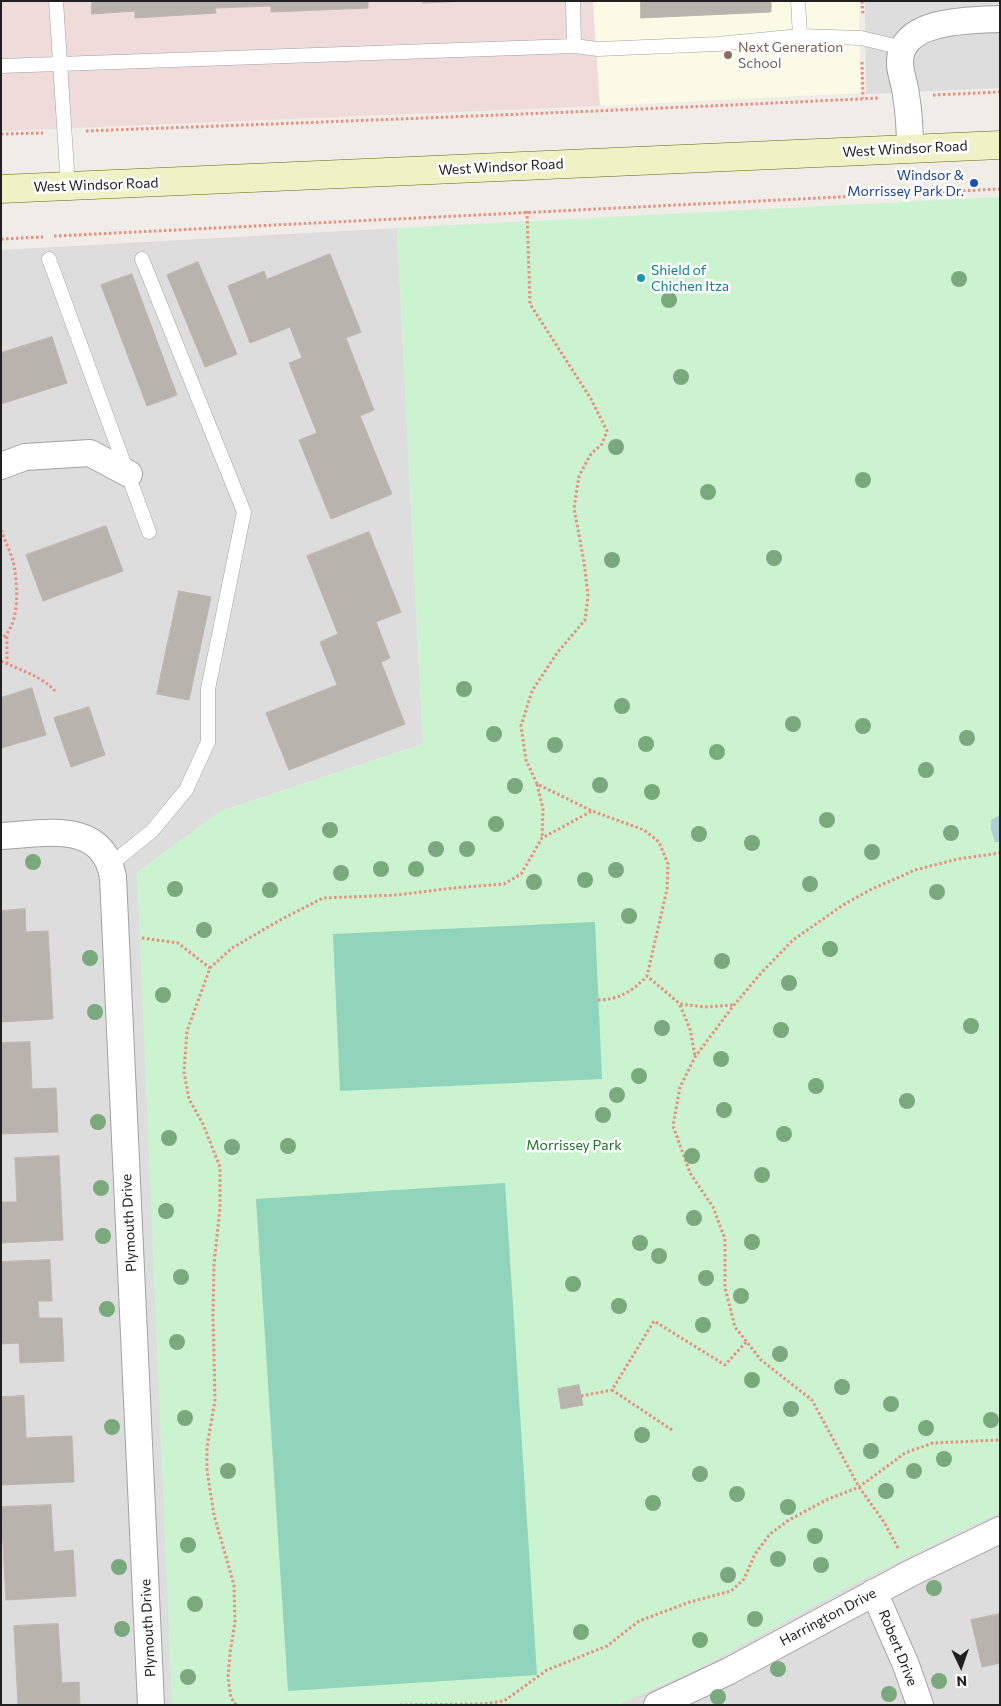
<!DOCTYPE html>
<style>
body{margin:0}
#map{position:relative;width:1001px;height:1706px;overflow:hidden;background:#f0ede8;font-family:Commissioner,sans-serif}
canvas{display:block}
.frame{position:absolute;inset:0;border:2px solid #202020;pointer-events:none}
.north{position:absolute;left:936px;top:1641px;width:50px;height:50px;-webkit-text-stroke:4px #fff;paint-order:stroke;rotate:177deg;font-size:14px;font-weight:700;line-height:20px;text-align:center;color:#202020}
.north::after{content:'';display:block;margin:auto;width:18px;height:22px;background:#202020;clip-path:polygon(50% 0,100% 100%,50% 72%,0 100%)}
</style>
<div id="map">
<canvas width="1001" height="1706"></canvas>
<div class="frame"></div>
<div class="north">N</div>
</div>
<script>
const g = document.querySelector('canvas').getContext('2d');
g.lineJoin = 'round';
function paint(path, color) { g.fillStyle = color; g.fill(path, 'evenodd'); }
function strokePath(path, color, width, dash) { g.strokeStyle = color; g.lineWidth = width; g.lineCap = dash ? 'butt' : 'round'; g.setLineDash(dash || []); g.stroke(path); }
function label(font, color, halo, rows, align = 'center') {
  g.font = font + ' Commissioner,sans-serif'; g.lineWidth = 5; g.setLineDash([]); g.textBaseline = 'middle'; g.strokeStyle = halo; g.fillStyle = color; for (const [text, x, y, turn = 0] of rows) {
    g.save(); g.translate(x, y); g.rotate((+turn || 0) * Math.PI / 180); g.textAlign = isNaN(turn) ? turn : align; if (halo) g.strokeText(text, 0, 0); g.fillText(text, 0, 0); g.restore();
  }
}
const residential = new Path2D(`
 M865,1h135v87l-134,6z
 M397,228l26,516 -204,68 -47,893h-171v-1455z
 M1000,1512v193h-383l82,-37 173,-94z`);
const commercial = new Path2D(`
 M1,1h592l7,105 -599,25z`);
const education = new Path2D(`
 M593,1h266l1,92 -260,13z`);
const park = new Path2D(`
 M1000,197v1315l-128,62 -173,94 -82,37h-445l-35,-833 82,-60 204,-68 -26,-516z`);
const pitch = new Path2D(`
 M595,922l7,157 -262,12 -7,-157z
 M505,1183l32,492 -249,16 -32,-492z`);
const water = new Path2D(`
 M1000,815v27h-5l-4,-13v-9z`);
const building = new Path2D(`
 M92,1h276v7l-97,4v-6l-56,2 1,5 -81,5v-7l-43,3z
 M423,1h46l-46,2z
 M641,1h130v11l-130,6z
 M330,254l31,78 -15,6 28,72 -14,6 32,78 -61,25 -32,-79 18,-7 -28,-70 13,-5 -12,-31 -40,16 -22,-57 36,-15 3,8z
 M198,262l39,92 -32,13 -38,-92z
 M132,274l45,121 -30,11 -46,-121z
 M52,337l15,46 -66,21v-51z
 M106,526l17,45 -80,30 -17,-46z
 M369,532l32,80 -25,10 14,36 -9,4 24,62 -116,46 -23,-57 71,-28 -17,-43 18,-8 -31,-78z
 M179,591l32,6 -22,103 -32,-6z
 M32,688l14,47 -45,13v-50z
 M89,707l16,48 -34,12 -17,-49z
 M25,909l1,23 22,-1 5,88 -52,3v-111z
 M30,1042l2,47 24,-1 2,44 -57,2v-91z
 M59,1156l4,84 -62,3v-41h16l-2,-44z
 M50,1260l2,41h-14l1,17h23l2,43 -44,2 -1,-20 -18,1v-82z
 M579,1385l4,20 -22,4 -3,-20z
 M24,1396l2,42 46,-2 2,46 -73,3v-88z
 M51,1505l3,47 19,-2 3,46 -70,4 -5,-93z
 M1000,1614v49l-18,4 -11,-47z
 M58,1624l4,59 17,-1 1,23h-62l-4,-79z`);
const path = new Path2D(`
 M862,1l1,14
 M862,62l1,36
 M933,95l67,-3
 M86,131c265,-10 529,-20 793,-33
 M1,134l42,-1
 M527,211l3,93 61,95 16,32 -5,13 -11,10 -12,22 -5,32 10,54 4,34 -3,24 -28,33 -25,38 -11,35 5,34 11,24 55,27 52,19 15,12 9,22 -1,25 -20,87 33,28 25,3 29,-2
 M54,236l946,-47
 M1,239l42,-2
 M1,530c5,14 13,28 14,42 3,19 4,55 -14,67
 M1,661c20,10 40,14 56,32
 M7,664v-28
 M537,784l6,25 -1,28
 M142,938l36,5 32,25
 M598,1000c21,0 36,-10 49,-24
 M680,1005l10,24 5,27
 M581,1396l31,-6
 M672,1430l-60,-40 42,-69 71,44 21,-23
 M898,1548l-14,-26 -25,-35 -47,-87 -51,-40 -26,-33 -10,-39v-49l-12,-32 -23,-34 -17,-47 7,-39 15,-30 39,-52 28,-33 31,-32 50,-35 27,-15 45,-20 43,-11 42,-6
 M236,1705l-5,-7 -3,-20 2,-25 5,-31 -1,-37 -20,-70 -7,-44v-24l8,-47 -2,-85 1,-51 6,-56v-41l-17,-43 -14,-25 -5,-27 3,-41 23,-63 22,-20 50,-29 41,-21 74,-3 56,-7 51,-4 17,-10 21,-36 50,-27
 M400,1705l83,-1 21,-3 43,-31 60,-24 32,-25 51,-19 41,-11 13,-12 11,-25 15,-20 19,-14 37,-20 33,-13 46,-34 28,-10 67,-3`);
const service = new Path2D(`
 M56,1l12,185
 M573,1l1,45
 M798,1l2,35
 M1,66l573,-20 24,3 120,-5 82,-8 61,2 42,10
 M49,259l100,273
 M111,864l41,-33 34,-41 22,-48v-53l36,-177 -102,-253`);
const minor = new Path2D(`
 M910,149c0,-18 -1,-36 -4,-54 -1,-10 -5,-20 -6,-30 -3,-46 69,-45 100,-46
 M1,466l24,-9 65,-4 39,21
 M1,836c44,-2 101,-17 112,41l38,828
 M874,1592l32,73 14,40
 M657,1705l72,-34 182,-98 89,-43`);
const secondary = new Path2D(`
 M1,189l999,-44`);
const trees = [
 [959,279],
 [669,300],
 [681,377],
 [616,447],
 [863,480],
 [708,492],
 [774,558],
 [612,560],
 [464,689],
 [622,706],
 [793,724],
 [863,726],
 [494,734],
 [967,738],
 [646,744],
 [555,745],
 [717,752],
 [926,770],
 [600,785],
 [515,786],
 [652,792],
 [827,820],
 [496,824],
 [330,830],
 [951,833],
 [699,834],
 [752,843],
 [436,849],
 [467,849],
 [872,852],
 [33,862],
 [381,869],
 [416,869],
 [616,870],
 [341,873],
 [585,880],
 [534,882],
 [810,884],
 [175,889],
 [270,890],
 [937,892],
 [629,916],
 [204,930],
 [830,949],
 [90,958],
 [722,961],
 [789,983],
 [163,995],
 [95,1012],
 [971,1026],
 [662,1028],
 [781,1030],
 [721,1059],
 [639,1076],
 [816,1086],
 [617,1095],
 [907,1101],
 [724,1110],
 [603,1115],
 [98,1122],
 [784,1134],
 [169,1138],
 [288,1146],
 [232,1147],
 [692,1156],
 [762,1175],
 [101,1188],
 [166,1211],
 [694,1218],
 [103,1236],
 [752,1242],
 [640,1243],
 [659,1256],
 [181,1277],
 [706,1278],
 [573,1284],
 [741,1296],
 [619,1306],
 [107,1309],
 [703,1325],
 [177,1342],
 [780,1354],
 [752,1380],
 [842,1387],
 [891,1404],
 [791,1409],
 [185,1418],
 [991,1420],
 [112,1427],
 [926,1428],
 [642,1435],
 [871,1451],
 [944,1459],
 [228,1471],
 [914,1471],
 [700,1474],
 [886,1491],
 [737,1494],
 [653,1503],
 [788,1507],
 [815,1536],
 [188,1545],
 [778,1559],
 [821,1565],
 [119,1567],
 [728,1575],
 [934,1588],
 [195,1604],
 [755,1619],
 [122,1629],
 [581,1632],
 [700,1640],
 [778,1669],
 [188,1677],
 [939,1681],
 [889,1694],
 [718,1697]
];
const markers = [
 [728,55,5,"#8d6e63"],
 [974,183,5,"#1a4fb4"],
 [641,278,5,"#0f9aa8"]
];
const educationNames = [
 ["Next Generation",738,47],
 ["School",738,63]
];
const streetNames = [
 ["West Windsor Road",905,149,-3],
 ["West Windsor Road",501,167,-3],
 ["West Windsor Road",96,185,-2],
 ["Plymouth Drive",129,1223,-93],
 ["Harrington Drive",828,1617,-28],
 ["Plymouth Drive",148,1628,-93],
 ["Robert Drive",898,1648,68]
];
const transitNames = [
 ["Windsor &",964,175],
 ["Morrissey Park Dr.",964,191]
];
const cultureNames = [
 ["Shield of",651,270],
 ["Chichen Itza",651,286]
];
const parkNames = [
 ["Morrissey Park",574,1145]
];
paint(residential, '#dedddd');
paint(commercial, '#eedbda');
paint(education, '#fbfbe5');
paint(park, '#cbf3d0');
paint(pitch, '#91d4bc');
paint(water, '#aecdd7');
paint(building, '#b9b3ae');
strokePath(building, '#bfb5ac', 1);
strokePath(service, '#a1a1a1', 15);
strokePath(minor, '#a1a1a1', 28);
strokePath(secondary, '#5f6b13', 29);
strokePath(path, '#e98f80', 3, [2.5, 2.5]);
strokePath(service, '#fff', 14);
strokePath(minor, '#fff', 26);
strokePath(secondary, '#eef2c4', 28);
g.fillStyle = '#7aa97d';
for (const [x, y] of trees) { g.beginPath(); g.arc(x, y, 8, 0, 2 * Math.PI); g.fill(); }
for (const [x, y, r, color] of markers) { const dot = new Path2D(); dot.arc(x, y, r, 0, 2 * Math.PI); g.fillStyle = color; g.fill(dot); strokePath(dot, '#fff', 2); }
label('14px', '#785e54', '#fff', educationNames, 'left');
label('14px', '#202020', '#fff', streetNames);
label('14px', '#164399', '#fff', transitNames, 'right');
label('14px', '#0d838f', '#fff', cultureNames, 'left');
label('14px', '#1a7225', '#fff', parkNames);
</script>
